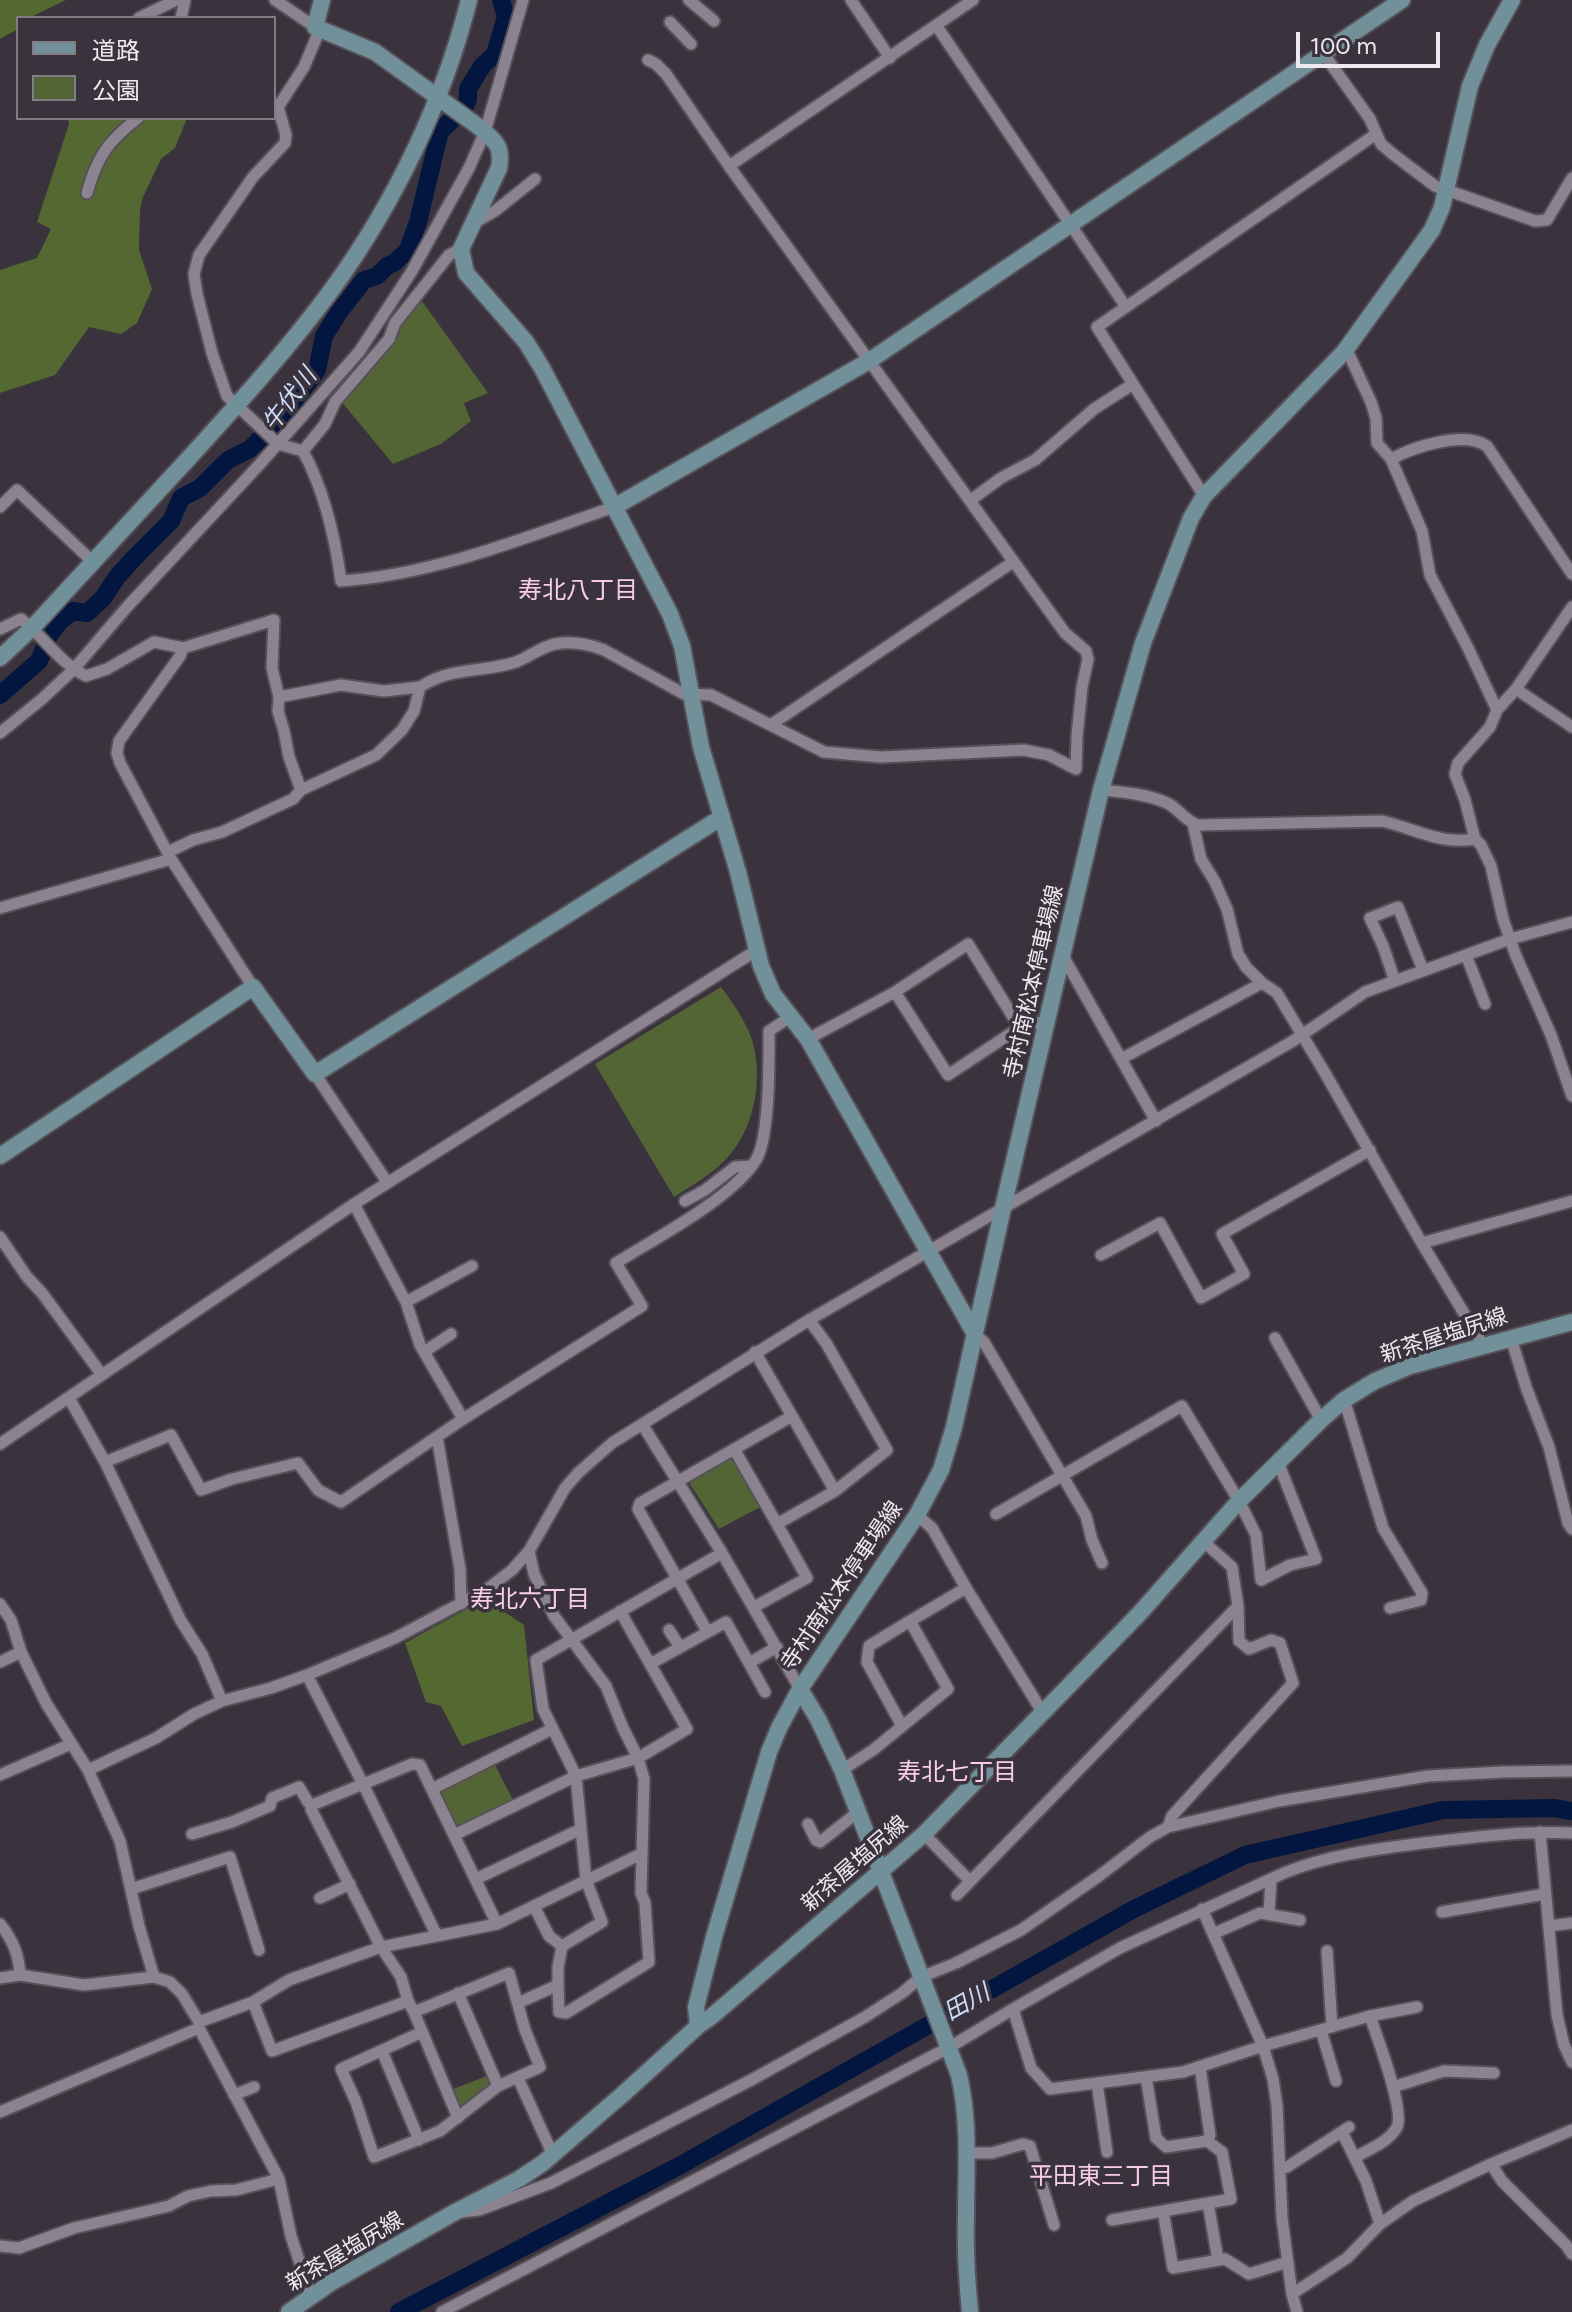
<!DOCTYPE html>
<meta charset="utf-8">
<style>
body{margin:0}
#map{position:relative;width:1572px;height:2312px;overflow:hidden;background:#3a333d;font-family:Figtree,"Noto Sans JP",sans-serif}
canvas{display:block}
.legend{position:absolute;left:16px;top:16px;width:260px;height:104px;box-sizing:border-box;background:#3a333d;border:2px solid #827c85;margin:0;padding:10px 14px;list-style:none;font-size:24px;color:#eee9f0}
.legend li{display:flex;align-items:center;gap:16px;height:40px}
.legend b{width:40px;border:2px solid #827c85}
.scale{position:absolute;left:1296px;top:32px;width:144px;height:36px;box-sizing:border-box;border:4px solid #eee9f0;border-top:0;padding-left:10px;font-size:24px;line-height:28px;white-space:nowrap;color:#eee9f0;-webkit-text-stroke:6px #3a333d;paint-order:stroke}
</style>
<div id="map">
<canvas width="1572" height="2312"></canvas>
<ul class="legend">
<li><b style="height:10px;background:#719099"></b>道路</li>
<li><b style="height:22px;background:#536535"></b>公園</li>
</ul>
<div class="scale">100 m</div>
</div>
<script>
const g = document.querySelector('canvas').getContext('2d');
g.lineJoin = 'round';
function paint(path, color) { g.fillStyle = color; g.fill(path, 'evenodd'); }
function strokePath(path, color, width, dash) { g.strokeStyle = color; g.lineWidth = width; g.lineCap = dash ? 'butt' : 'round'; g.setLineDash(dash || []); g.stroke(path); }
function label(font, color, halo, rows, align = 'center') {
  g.font = font + ' Figtree,"Noto Sans JP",sans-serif'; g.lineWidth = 7; g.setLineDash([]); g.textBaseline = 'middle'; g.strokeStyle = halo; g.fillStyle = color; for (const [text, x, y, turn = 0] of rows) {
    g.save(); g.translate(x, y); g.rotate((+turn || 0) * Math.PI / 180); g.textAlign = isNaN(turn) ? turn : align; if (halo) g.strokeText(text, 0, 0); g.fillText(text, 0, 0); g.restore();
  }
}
const green = new Path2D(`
 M419,297l69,96 -24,10 7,18 -30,23 -48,20 -52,-63z
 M721,987c14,19 30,41 34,65 6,36 -2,77 -27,105 -14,16 -35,28 -54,40l-79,-133z
 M729,1457l4,2 29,47 -43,23 -29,-45 2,-6z
 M494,1763l20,39 -54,26 -6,-2 -15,-30 3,-7z
 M489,2075l3,6 -1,6 -28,21 -5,-1 -7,-17z`);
const forest = new Path2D(`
 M0,0h66l-37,18h-11v11l-18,10z
 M68,118h119l-12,30 -14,11 -18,38 -3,12 -1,41 13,39 -15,34 -16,11 -32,-7 -34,48 -55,18v-123l37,-12 14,-29 -14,-7 32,-98z
 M485,1599l39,26 10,95 -72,26 -21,-40 -15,-4 -21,-59z`);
const river = new Path2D(`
 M0,695l39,-34 10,-25 11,-15 13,-10 14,2 16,-15 14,-21 17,-19 37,-37 10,-23 19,-10 28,-28 22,-11 34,-34 33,-45 7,-34 15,-24 25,-32 13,-4 10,-10 8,-4 13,-12 10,-28 22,-91 23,-21 5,-11v-10l14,-23 13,-12 11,-37 -5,-17
 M399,2312l280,-146 455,-257 111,-54 198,-45 111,-2 18,3`);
const street = new Path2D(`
 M275,0l40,27
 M689,0l25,21
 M851,0l39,58
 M139,18l37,-18
 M181,18l4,-18
 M670,22l21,22
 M936,25l190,282
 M320,29l-16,38 -26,40 8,28 -1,8 -32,34 -54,78 -5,19 3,20 15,59 15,43 51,48 25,7c21,39 32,86 38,130 93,-6 185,-44 273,-74
 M1323,53l47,66 11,25 13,11 41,31 100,35 12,-1 25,-42
 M729,166l244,-166
 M87,193c10,-36 21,-52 51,-75
 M474,223l21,-12 40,-32
 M1346,348l25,54 5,16 1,25 14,16
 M303,451l22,-27 10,-22 54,-63 6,-16 54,-68 12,-6
 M1204,496l-107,-169 279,-193
 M971,500l30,-22 34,-18 59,-51 39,-25
 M0,507l17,-17 76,72
 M1572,607l-56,82 -19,21 -7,17 -32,36 -3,11 10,26 10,39 6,6 10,21 12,53 13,37 35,79 21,61
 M0,629l21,-10c23,18 40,45 65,57l21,-7 47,-27 29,6 91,-28 -2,48 7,29 -1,14 6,20 5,26 12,33
 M183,648l-3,8 -61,85 -2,12 3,10 51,96 82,128
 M1516,689l56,38
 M279,697l62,-12 43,6 36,-4
 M1497,710l-29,-62 -38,-73 -8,-44 -31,-72c23,-12 73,-29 96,-13l85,128
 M772,724l241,-162
 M0,733l42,-34 31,-29 54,-63 132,-142 100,-113 53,-81 57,-103 16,-36 38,-132
 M1101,790c22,2 46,4 66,13 12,6 19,19 32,22l183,-4c34,8 58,24 93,18
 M1193,824l8,35 14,23 12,27 11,45 8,13 16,16 15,10 48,80 95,167 63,105
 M168,852l25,-12 29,-8 71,-33 8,-9 75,-35 26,-25 12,-19 6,-24c32,-21 63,-14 96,-25 13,-5 25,-15 39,-18 17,-3 33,0 49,6l80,44 27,1 113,57 57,5 143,-7 25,5 27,14 1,-33 5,-49 6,-28 -2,-8 -21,-18 -336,-467 -63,-92 -10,-10 -8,-4
 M0,908l171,-49
 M1466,955l19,49
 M1063,956l93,165
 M1395,981l-12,-35 -13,-28 28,-11 25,63
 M895,992l53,83 77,-51 22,-2
 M808,1039l87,-47 73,-48 52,84
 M1121,1059l141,-76
 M315,1074l72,108
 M685,1201l20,-11 30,-23 16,-1
 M354,1204l52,98 14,43 43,74
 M0,1237l27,40 15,16 60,82
 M1422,1243l150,-42
 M1101,1255l59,-32 41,75 43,-24 -22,-40 148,-84
 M406,1302l66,-36
 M975,1334l9,8 102,174 6,24 10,23
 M1275,1338l46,82
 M1511,1338l15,49 23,60 19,76 4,6
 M424,1352l27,-18
 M755,1352l37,64
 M69,1398l36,64 76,159 21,33 20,47
 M1343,1402l4,7 36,119 39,65 -1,7 -31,8
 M642,1424l80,129 78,136
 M437,1437l23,132 1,35
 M0,1444l354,-240 403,-254
 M734,1449l43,75
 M105,1462l66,-27 30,55 31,-11 66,-16 20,27 23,12 122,-83 179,-113 -26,-43c38,-24 117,-65 140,-103 14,-23 13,-100 13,-129l21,-14
 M996,1514l186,-108 57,95 17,34 5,45 29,-15 26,-6 -38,-97
 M917,1515l15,13 34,60 77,125
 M529,1551l5,23 20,42 52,70 17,42 15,30 6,21 -3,114 4,10 4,59 -83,51 -7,-1 -1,-27
 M0,1604l11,16 10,32 25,51 42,67 32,71 19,85 15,51
 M754,1607l53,-29 -30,-54 58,-33 52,-41 -61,-107 -17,-23
 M669,1630l11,17
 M707,1631l-69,-122 2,-6 152,-87 43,75
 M0,1662l21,-10
 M749,1663l16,29
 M650,1664l76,-42 23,41 28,-16
 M307,1675l56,109 74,152
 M902,1726l-35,-64 2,-16 41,-25
 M88,1770l68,-32 38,-24 28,-13 49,-13 36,-13 88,-37 91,-48 26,-20 17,-19 36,-63 13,-15 34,-30 197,-123 484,-279 72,-49 145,-53 62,-17
 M842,1770l31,-20 75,-61 -38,-68 56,-33
 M0,1775l71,-31
 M432,1789l120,-60
 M312,1805l100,-41 8,1 77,159
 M808,1824l8,16 4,2 38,-30
 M1168,1827l4,-11 121,-133 -13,-40 -9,-3 -22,9 -10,-8 -1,-35 -6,-39 -28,-25
 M1540,1832l17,183 7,30 8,17
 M192,1834l40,-12 38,-16 2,-8 27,-11 9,15 4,3 -1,4 70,138 20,30 7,24 6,11 95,-39 16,57 15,37 -42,19 -58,45 -66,26 -18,-55 -15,-33 81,-37
 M924,1834l46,47
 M454,1835l122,-59 62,-18 49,-29 -67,-118
 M476,1879l105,-50 -5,-53 -33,-67 -7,-49 186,-107
 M131,1889l99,-32 29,93
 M957,1895l281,-289
 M320,1898l30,-14
 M534,1906l15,30 13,10
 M1202,1909l61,137 10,33 4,27 5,112 10,76 5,18
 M1442,1912l103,-18
 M1269,1913l2,-34
 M0,1924c13,16 19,31 20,51
 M1549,1926l23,-3
 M1213,1934l47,-21 40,7
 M1327,1951l5,76
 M0,1978l20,-3 64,10 70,-8 16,5 12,12 17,28
 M458,1993l40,93
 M253,2002l19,49 136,-50
 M518,2003l40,-18v-18l4,-21 40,-24 -16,-42 -5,-51
 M1013,2009l18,59 19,21 133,-17 80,-26 107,-30 47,-9
 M414,2012l44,106
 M199,2028l80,151 12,57 20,61
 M1321,2030l15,51
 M382,2051l37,89
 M1146,2077l10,61 10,9 41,-6 3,-6 -10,-68
 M518,2078l35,77
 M1097,2083l10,69
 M1393,2087l51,-16 50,2
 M234,2095l20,-8
 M0,2112l199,-84v-6l54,-20 36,-22 92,-33 116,-23 144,-70
 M1342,2132l24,49 14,43
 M968,2153h24l31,-9 7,2 24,79
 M1356,2157c13,-8 33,-15 41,-30 8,-17 -20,-90 -27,-111
 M1491,2164l11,17 64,64 6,9
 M1280,2169l7,-2 62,-40
 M1208,2203l10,57
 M1163,2211l10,57 52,-9 24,15 39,-12
 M461,2212l18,-2 72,-27 202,-104 112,-62 37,-24 19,-16 35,-14 65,-33 78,-54 51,-39 18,-10 111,-26 149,-25 75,-4 69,-1
 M1112,2220l119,-21 -9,-47 -15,-11
 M0,2246l19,2 55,-20 95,-22 19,-10 23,-5 25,-1 43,-11
 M1292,2294l55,-36 33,-34 33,-23 78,-37 81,-34
 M442,2312l508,-265 63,-38 107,-61 164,-75c44,-18 93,-24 139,-30 50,-6 99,-12 149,-10`);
const secondary = new Path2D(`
 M322,0l-7,27 60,25 104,75c16,14 24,18 20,41l-38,81 5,24 60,69 16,26 128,246 12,32 19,101 37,125 23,94 12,28 35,45 167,295
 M614,507l255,-146 533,-361
 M0,658l32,-30c52,-57 104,-113 156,-169 50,-55 101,-111 145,-171 62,-86 110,-185 136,-288
 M0,1156l253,-169 62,87 407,-257
 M800,1689l18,30 24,51 117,305c11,49 7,93 7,143 -1,31 1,63 4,94
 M698,2026l-2,-19 18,-70 55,-185 10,-24 21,-39 117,-174 24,-45 13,-43 49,-219 98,-418 42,-147 48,-125 13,-22 140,-144 88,-122 10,-23 28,-121 17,-41 25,-45
 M289,2312l43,-30 125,-71 62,-32 24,-16 79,-68 76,-69 13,-9 213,-183 215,-220 100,-113 82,-81 23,-20 31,-19 35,-15 162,-44`);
const streetNames = [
 ["寺村南松本停車場線",1034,982,-77],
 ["新茶屋塩尻線",1444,1336,-18],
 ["寺村南松本停車場線",842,1586,-56],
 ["新茶屋塩尻線",855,1864,-41],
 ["新茶屋塩尻線",345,2252,-31]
];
const waterNames = [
 ["牛伏川",290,400,-53],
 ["田川",967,2003,-29]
];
const neighbourhoodNames = [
 ["寿北八丁目",578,591],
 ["寿北六丁目",530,1600],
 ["寿北七丁目",957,1773],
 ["平田東三丁目",1101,2177]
];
paint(green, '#536535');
paint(forest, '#546831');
strokePath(river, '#031640', 18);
strokePath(street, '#565059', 15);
strokePath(secondary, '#565059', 20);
strokePath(street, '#8b838f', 11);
strokePath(secondary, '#719099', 16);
label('22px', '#eee9f0', '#3a333d', streetNames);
label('italic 24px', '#ccddfb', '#3a333d', waterNames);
label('24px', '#f9cde9', '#3a333d', neighbourhoodNames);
</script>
